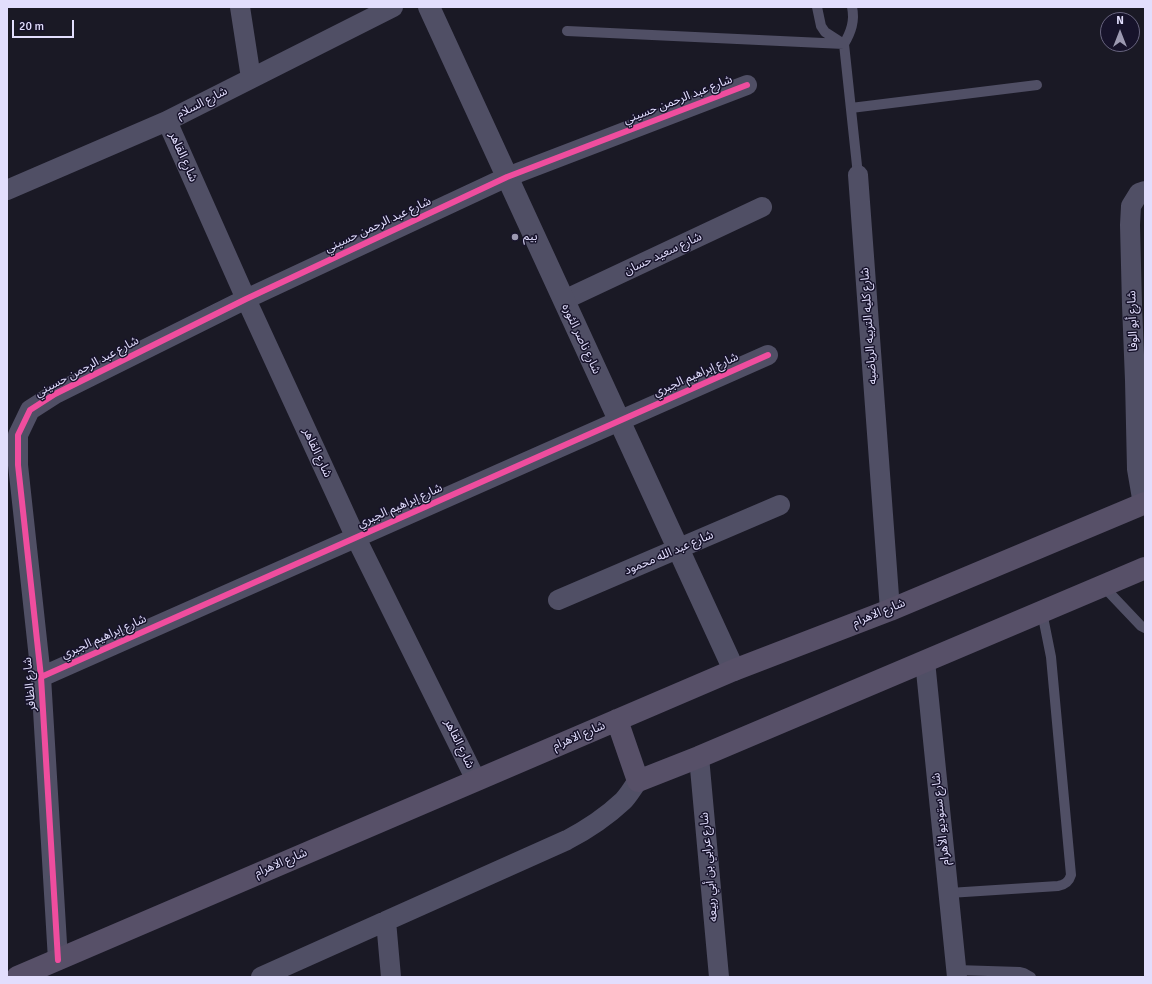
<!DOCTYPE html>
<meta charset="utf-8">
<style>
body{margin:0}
#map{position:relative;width:1152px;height:984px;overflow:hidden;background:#1a1925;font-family:Signika,sans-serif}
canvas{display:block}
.frame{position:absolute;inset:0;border:8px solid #e2defd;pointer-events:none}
.north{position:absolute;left:1100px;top:12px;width:40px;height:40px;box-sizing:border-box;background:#17132b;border:1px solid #68647f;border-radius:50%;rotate:0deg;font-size:11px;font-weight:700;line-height:16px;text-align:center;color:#e2defd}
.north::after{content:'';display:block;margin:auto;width:14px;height:18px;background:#9c99b1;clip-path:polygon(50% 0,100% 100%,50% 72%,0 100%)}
.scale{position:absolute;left:12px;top:20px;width:62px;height:18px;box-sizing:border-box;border:2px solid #e2defd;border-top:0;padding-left:5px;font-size:12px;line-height:14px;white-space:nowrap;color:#e2defd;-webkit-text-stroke:3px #17132b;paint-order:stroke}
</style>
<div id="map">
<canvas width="1152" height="984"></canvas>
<div class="frame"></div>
<div class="north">N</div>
<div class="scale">20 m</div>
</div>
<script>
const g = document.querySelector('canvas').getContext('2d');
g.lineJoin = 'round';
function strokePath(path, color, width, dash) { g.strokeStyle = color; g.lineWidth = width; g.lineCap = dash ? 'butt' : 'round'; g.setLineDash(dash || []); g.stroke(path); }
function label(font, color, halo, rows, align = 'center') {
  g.font = font + ' Signika,"Noto Sans Arabic",sans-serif'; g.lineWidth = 3; g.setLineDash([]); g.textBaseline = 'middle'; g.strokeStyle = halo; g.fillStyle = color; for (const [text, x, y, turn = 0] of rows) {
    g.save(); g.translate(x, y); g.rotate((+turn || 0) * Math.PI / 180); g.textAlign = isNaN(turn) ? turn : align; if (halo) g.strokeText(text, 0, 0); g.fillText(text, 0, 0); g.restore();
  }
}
const service = new Path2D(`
 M817,7l4,19 4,6 17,11
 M852,7c3,14 -1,25 -8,37l14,131
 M567,31l277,13
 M851,108l186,-23
 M1103,586l38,40 4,2
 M949,893l109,-7c7,-1 11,-4 13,-11l-20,-218 -9,-45
 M956,970l64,2 4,1 7,4`);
const minor = new Path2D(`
 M240,7l11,71
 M167,121l79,178 110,239 120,242
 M858,175l32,435
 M7,190l160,-69 226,-114
 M564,300l198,-93
 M1143,504l-6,-35 -2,-89 -3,-75 -2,-80 1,-19 8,-13 6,-2
 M558,600l222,-95
 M925,661l32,316
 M41,677l727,-322
 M699,757l20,220
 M386,921l5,56
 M58,960l-17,-283 -23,-212v-30l12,-25 25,-16 191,-95 261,-122 240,-92
 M261,977l306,-137c21,-11 39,-23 56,-39 6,-6 10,-14 15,-20`);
const tertiary = new Path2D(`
 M429,7l305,663`);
const primary = new Path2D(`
 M617,720l21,61 61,-24 446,-189
 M17,977l717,-307 156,-60 255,-107`);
const cycleway = new Path2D(`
 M41,677l727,-322
 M58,960l-17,-283 -23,-212v-30l12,-25 25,-16 191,-95 261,-122 240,-92`);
const markers = [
 [515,237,4,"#9c99b1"]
];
const streetNames = [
 ["شارع عبد الرحمن حسيني",678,100,-21],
 ["شارع السلام",202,103,-27],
 ["شارع القاهر",183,157,66],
 ["شارع عبد الرحمن حسيني",378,225,-25],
 ["شارع سعيد حسان",663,254,-25],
 ["شارع أبو الوفا",1133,321,-92],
 ["شارع كليه التربيه الرياضيه",869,326,-94],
 ["شارع ناصر الثوره",581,339,65],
 ["شارع عبد الرحمن حسيني",87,367,-28],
 ["شارع إبراهيم الجبري",696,375,-24],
 ["شارع القاهر",317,453,65],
 ["شارع إبراهيم الجبري",400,506,-24],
 ["شارع عبد الله محمود",669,553,-23],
 ["شارع الاهرام",879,613,-22],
 ["شارع إبراهيم الجبري",104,637,-24],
 ["شارع الظافر",30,684,-95],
 ["شارع الاهرام",579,736,-23],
 ["شارع القاهر",459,744,64],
 ["شارع ستوديو الأهرام",941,819,-96],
 ["شارع الاهرام",281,863,-23],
 ["شارع عرابي بن أبي ربيعه",709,867,-95]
];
const poiNames = [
 ["بيم",523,237]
];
strokePath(service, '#504f65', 10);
strokePath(minor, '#504f65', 20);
strokePath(tertiary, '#504f65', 22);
strokePath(primary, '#575068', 22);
strokePath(cycleway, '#ef4d9e', 6);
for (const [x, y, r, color] of markers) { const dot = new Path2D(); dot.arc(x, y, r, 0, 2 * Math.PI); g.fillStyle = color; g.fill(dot); strokePath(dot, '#17132b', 1.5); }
label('12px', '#e2defd', '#17132b', streetNames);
label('12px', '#e2defd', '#17132b', poiNames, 'left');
</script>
